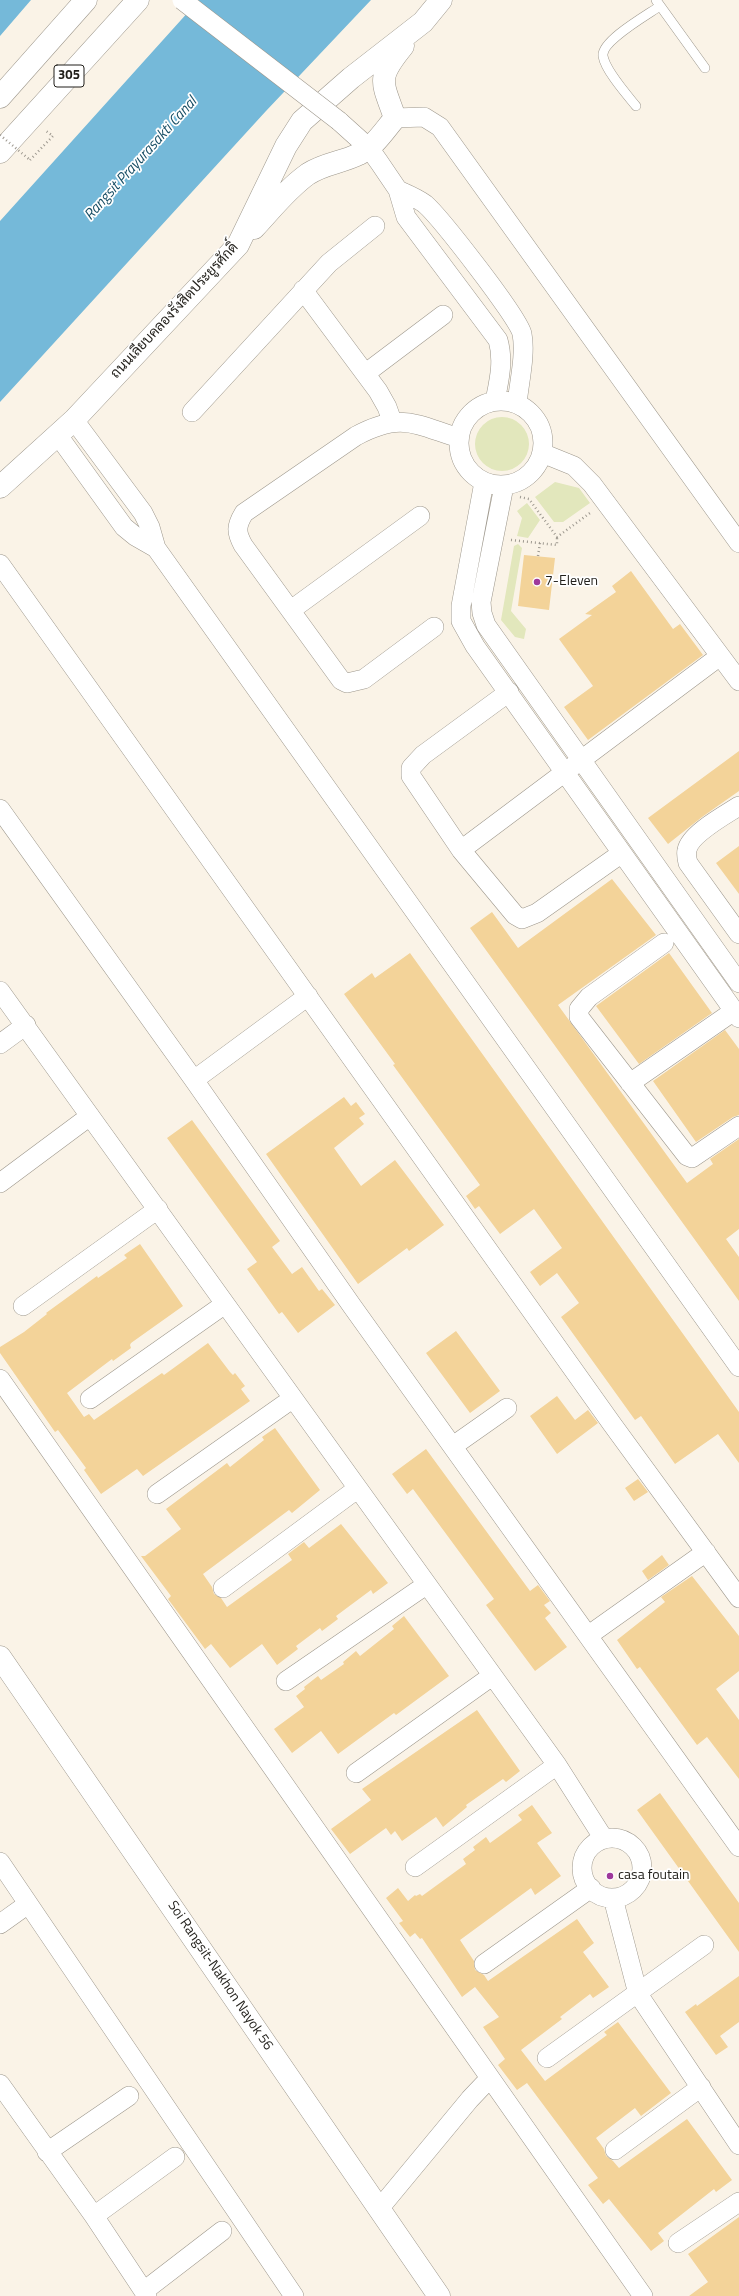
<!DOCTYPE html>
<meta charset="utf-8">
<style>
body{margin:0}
canvas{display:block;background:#faf3e7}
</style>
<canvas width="739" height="2296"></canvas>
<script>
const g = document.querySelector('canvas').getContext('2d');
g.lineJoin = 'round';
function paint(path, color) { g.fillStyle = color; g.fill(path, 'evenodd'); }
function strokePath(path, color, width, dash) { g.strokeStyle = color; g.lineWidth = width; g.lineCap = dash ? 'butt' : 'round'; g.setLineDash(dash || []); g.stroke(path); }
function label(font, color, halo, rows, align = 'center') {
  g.font = font + ' "Titillium Web",Sarabun,sans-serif'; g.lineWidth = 3.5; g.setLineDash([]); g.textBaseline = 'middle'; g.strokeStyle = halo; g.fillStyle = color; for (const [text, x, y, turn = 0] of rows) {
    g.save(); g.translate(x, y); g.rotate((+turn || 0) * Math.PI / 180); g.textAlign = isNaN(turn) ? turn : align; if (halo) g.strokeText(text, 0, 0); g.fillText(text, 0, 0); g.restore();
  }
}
const green = new Path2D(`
 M475 444a27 27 0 1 1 54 0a27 27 0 1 1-54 0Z
 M555,482l24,6 11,15 -27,19h-9l-19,-25z
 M527,503l13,17 -12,18 -11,-2 5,-18 -5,-7z
 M518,544l4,4 -11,63 15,18 -2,10 -9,-2 -14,-17 13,-74z`);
const water = new Path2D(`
 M0,0h31l-31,36z
 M199,0h172l-105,111 -266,291v-181z`);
const building = new Path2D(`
 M524,555l31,3 -6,52 -31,-4z
 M631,571l42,58 7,-5 23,31 -115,85 -24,-33 29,-21 -34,-47 33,-24 -7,-1 31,-22 -4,-6z
 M739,751v40l-37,26 -34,27 -20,-26z
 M739,846v48l-23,-31z
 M612,879l44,56 -98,70 129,178 26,-19 -3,-5 29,-20v90l-13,10 13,18v44l-269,-373 22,-16 26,36z
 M410,953l329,459v51l-21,-29 -43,30 -34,-48 -6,4 -74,-103 18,-14 -22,-30 -17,13 -10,-14 32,-24 -28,-39 -34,25 -21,-28 -4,3 -9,-13 14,-11 -87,-120 2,-1 -51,-70 28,-21 3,5z
 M669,953l43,60 -73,51 -43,-58z
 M725,1030l14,19v66l-6,2 -37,25 -43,-61z
 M344,1097l7,9 5,-4 9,12 -6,4 5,6 -30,24 27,38 34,-26 49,65 -35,26 -2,-3 -49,36 -92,-130z
 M192,1120l88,121 -8,6 20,27 10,-7 17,24 3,-2 13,16 -37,28 -16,-21 -3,2 -32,-45 10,-7 -90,-124z
 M140,1244l43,62 -52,37 -1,2 1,3 -18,13 -1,-2 -45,34 17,24 5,-3 5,6 68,-47 2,2 44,-32 22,29 3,3 2,-2 10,13 -4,3 9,12 -107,75 -6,-7 -36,25 -17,-24 2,-2 -28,-38 -3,2 -55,-79v-6l24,-15 23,-18 -1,-1 51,-37 1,2 29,-20 -3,-3z
 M456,1331l44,60 -30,22 -44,-60z
 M557,1396l18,24 13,-10 10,13 -41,31 -27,-38z
 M275,1428l45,62 -28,23 -3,-3 -86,64 9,13 2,7 7,4 6,9 65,-47 -4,-6 16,-12 5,6 32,-24 47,59 -15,11 -2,-4 -35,26 2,3 -16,12 -2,-3 -24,18 2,3 -21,16 -15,-21 -32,24 -19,-24 -6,5 -37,-50 3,-3 -30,-40h4l36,-27 -15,-20 61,-46 3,4 34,-27 -2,-3z
 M426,1449l104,142 8,-6 12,16 -6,4 7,8 -6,5 22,29 -32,24 -49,-66 8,-6 -81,-110 -6,5 -15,-20z
 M638,1479l10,13 -14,9 -9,-13z
 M662,1555l7,10 -21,15 -6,-9z
 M692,1576l47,60v35l-23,18 23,31v59l-32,-42 -10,8 -57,-78 -3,2 -20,-29 48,-38 -4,-5z
 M404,1616l45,60 -53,39 -2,-2 -56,41 -17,-23 -29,22 -18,-24 30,-22 -8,-11 9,-7 -1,-2 14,-11 3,4 23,-16 -1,-2 13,-11 4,5 34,-27 -2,-3z
 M477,1710l43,61 -14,11 -3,-3 -37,26 1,2 -24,20 -7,-10 -34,24 -7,-10 -4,4 -5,-7 -36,26 -19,-25 40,-29 -9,-11z
 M660,1793l79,110v49l-102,-142z
 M532,1805l20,28 -15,10 24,33 -26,19 -4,-7 -71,52 14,21 1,9 9,5 4,6 89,-62 17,24 -11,9 26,35 -16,11 -3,-4 -30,23 2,2 -41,31 24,31 62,-46 -3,-3 14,-10 53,71 -30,23 -6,-8 -39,30 8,11 2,7 7,5 6,7 68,-49 45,61 -16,12 -2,-3 -56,44 6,8 -13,10 -42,-52 -6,5 -15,-19 10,-7 -71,-95 -10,7 -19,-25 7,-6 -22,-32 16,-10 -24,-30 -13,10 -40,-59 -2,1 -5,-6 -5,4 -11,-14 4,-2 -17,-23 12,-10 10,13 7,-6 1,1 4,-2 2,2 44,-32 -3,-5 12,-9 -2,-3 13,-10 4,6 32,-23 -4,-5z
 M739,1976v46l-19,14 8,11 -12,8 -31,-43 11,-8 1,2z
 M739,2217v79h-50l19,-14 -20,-28z`);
const path = new Path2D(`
 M30,160l23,-24 -7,-5
 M520,497l9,2 28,38 33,-24
 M511,540l46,5v-8
 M538,556l2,-13`);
const service = new Path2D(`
 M656,0l49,68
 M636,106c-9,-11 -31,-36 -33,-50 -2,-15 44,-41 57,-50`);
const minor = new Path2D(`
 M395,118l29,-1 16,10 299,416
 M339,121l30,27 10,14 19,28 8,27 92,123c6,21 1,41 -3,61
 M398,190c9,4 19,8 27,14 15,13 94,114 97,130 4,20 -3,49 -5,70
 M303,290l75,101 9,16 5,14
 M366,373l77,-58
 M459 443a42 42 0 1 1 84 0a42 42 0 1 1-84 0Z
 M192,412l137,-149 46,-37
 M74,420l69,93 7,14 6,21 583,819
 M57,434l67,93 11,9 21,12
 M542,453l32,13 18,18 147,197
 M484,482l-23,124v15l14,25 264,372
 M504,486l-23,116 1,11 4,12 253,358
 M0,564l612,860 127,174
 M291,610l129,-94
 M434,627l-70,52 -17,4 -6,-3 -98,-135c-7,-13 -7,-19 1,-32l112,-77c45,-24 58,-12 103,2
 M509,692l-86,63 -12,13v8l50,74 54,65 7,4 15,-6 85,-60
 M739,806c-14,9 -49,28 -52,44 -1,4 0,9 1,13l51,71
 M0,809l194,271 158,226 387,541
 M461,850l259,-194
 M664,943l-75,54 -10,12v8l108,139 5,2 47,-32
 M0,991l557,774 47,74
 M0,1044l26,-19
 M194,1080l114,-84
 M630,1083l104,-72
 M0,1183l90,-67
 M23,1306l135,-97
 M0,1379l643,917
 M90,1399l135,-95
 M453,1446l54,-38
 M157,1494l135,-95
 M223,1588l134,-99
 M589,1635l117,-83
 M286,1681l140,-96
 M356,1773l136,-97
 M582 1868a30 30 0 1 1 60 0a30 30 0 1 1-60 0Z
 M0,1862l294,434
 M415,1867l142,-102
 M613,1898l25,96 101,151
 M0,1924l28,-20
 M484,1964l107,-76
 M547,2058l157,-113
 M0,2084l94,132 53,80
 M615,2150l86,-63
 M47,2152l82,-56
 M379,2209l91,-110 19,-20
 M94,2216l81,-59
 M678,2243l61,-41
 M144,2291l78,-60`);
const tertiary = new Path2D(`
 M254,228c17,-18 33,-39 54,-54 17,-11 33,-11 51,-20 15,-7 25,-23 36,-36 -13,-37 -19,-39 8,-72
 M0,487l74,-67 164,-175 48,-99 16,-25 49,-43 72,-56 18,-22
 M0,1657l439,639`);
const primary = new Path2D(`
 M0,97l86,-97
 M0,152l138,-152`);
const pathBridge = new Path2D(`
 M0,135l30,25`);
const minorBridge = new Path2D(`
 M182,0l157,121`);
const markers = [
 [537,582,4,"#9e389c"],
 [610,1876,4,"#9e389c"]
];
const shields = [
 [69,76,30]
];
const shieldNames = [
 ["305",69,76]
];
const streetNames = [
 ["ถนนเลียบคลองรังสิตประยูรศักดิ์",175,311,-47],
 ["Soi Rangsit-Nakhon Nayok 56",220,1976,56]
];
const poiNames = [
 ["7-Eleven",545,582],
 ["casa foutain",618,1876]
];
const waterNames = [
 ["Rangsit Prayurasakti Canal",141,159,-48]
];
paint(green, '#e2e7bc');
paint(water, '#75b9d9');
paint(building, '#f3d399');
strokePath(service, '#9d978c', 10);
strokePath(minor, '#9d978c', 20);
strokePath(tertiary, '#9d978c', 23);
strokePath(primary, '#9d978c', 23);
strokePath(path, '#9d988f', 2.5, [1, 3]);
strokePath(service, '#fff', 9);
strokePath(minor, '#fff', 19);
strokePath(tertiary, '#fff', 22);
strokePath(primary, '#fff', 22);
strokePath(minorBridge, '#9d978c', 20, []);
strokePath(pathBridge, '#9d988f', 2.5, [1, 3]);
strokePath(minorBridge, '#fff', 19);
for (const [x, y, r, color] of markers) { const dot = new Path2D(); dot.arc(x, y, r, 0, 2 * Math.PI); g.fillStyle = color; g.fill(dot); strokePath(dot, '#fff', 1.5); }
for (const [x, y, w] of shields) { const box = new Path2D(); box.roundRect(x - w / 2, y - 11, w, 22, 3); g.fillStyle = '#fff'; g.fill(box); strokePath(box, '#211f1a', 1); }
label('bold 13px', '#211f1a', null, shieldNames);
label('14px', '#211f1a', '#fff', streetNames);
label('14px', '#211f1a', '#fff', poiNames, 'left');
label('italic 15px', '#174e65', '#fff', waterNames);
</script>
